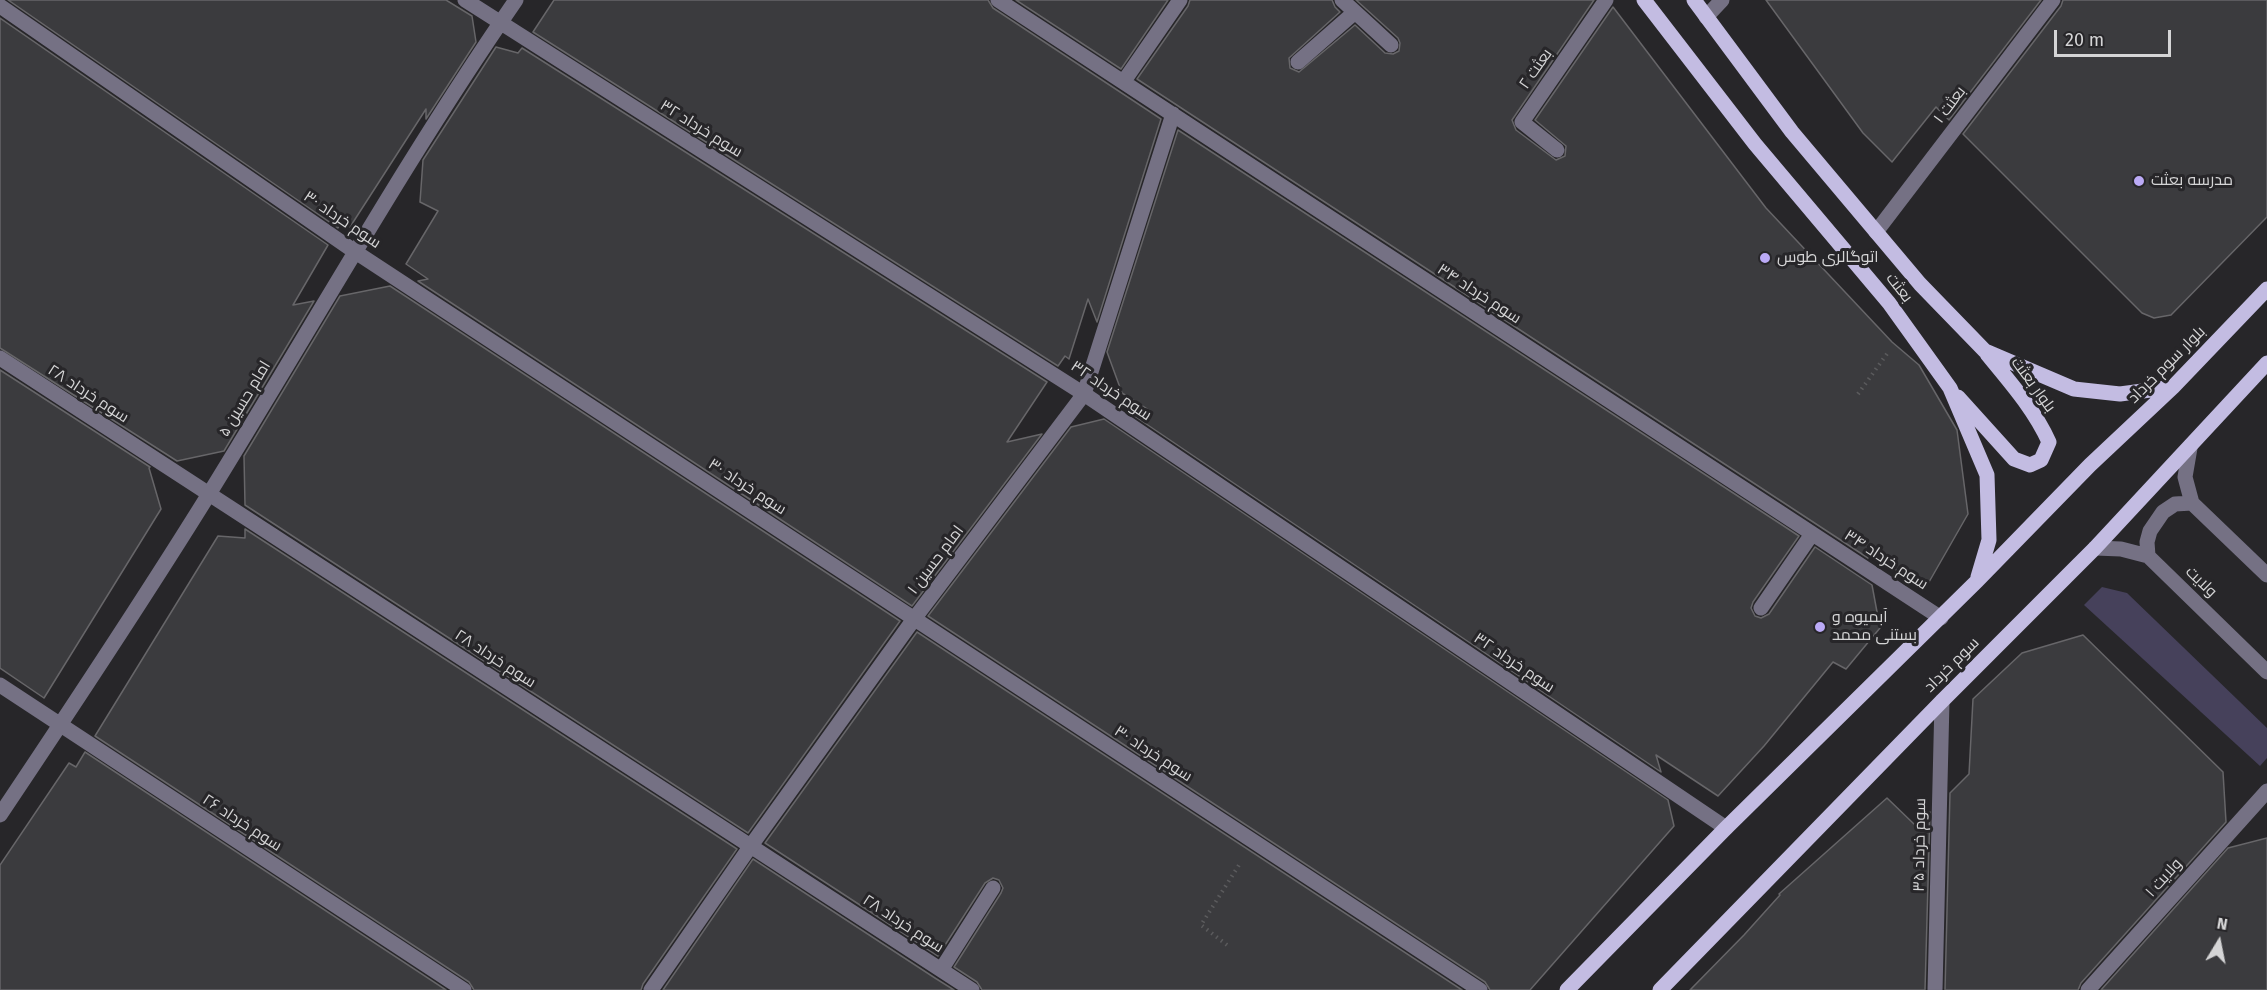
<!DOCTYPE html>
<meta charset="utf-8">
<style>
body{margin:0}
#map{position:relative;width:2267px;height:990px;overflow:hidden;background:#272629;font-family:"Fira Sans",sans-serif}
canvas{display:block}
.north{position:absolute;left:2189px;top:912px;width:60px;height:60px;-webkit-text-stroke:4px #272629;paint-order:stroke;rotate:10deg;font-size:16px;font-weight:700;line-height:24px;text-align:center;color:#d5d5d6}
.north::after{content:'';display:block;margin:auto;width:21px;height:27px;background:#d5d5d6;clip-path:polygon(50% 0,100% 100%,50% 72%,0 100%)}
.scale{position:absolute;left:2054px;top:30px;width:117px;height:27px;box-sizing:border-box;border:3px solid #d5d5d6;border-top:0;padding-left:8px;font-size:18px;line-height:21px;white-space:nowrap;color:#d5d5d6;-webkit-text-stroke:4px #272629;paint-order:stroke}
</style>
<div id="map">
<canvas width="2267" height="990"></canvas>
<div class="north">N</div>
<div class="scale">20 m</div>
</div>
<script>
const g = document.querySelector('canvas').getContext('2d');
g.lineJoin = 'round';
function paint(path, color) { g.fillStyle = color; g.fill(path, 'evenodd'); }
function strokePath(path, color, width, dash) { g.strokeStyle = color; g.lineWidth = width; g.lineCap = dash ? 'butt' : 'round'; g.setLineDash(dash || []); g.stroke(path); }
function label(font, color, halo, rows, align = 'center') {
  g.font = font + ' "Fira Sans",Cairo,sans-serif'; g.lineWidth = 6; g.setLineDash([]); g.textBaseline = 'middle'; g.strokeStyle = halo; g.fillStyle = color; for (const [text, x, y, turn = 0] of rows) {
    g.save(); g.translate(x, y); g.rotate((+turn || 0) * Math.PI / 180); g.textAlign = isNaN(turn) ? turn : align; if (halo) g.strokeText(text, 0, 0); g.fillText(text, 0, 0); g.restore();
  }
}
const green = new Path2D(`
 M2102,587l25,6 140,135v30l-7,8 -176,-161z`);
const building = new Path2D(`
 M8,0h438l26,16 4,26 -50,77v-10l-76,118 -8,-6 -4,7z
 M554,0h434l5,8 168,111 -64,203 -9,-23 -19,60 -4,-3 -7,10 -525,-334z
 M1016,0h152l-47,69z
 M1190,0h142l3,7 5,5 -51,46 1,10 9,4 56,-47 30,28 8,1 6,-3 1,-8 -2,-5 -42,-38h238l-82,120 4,10 40,30 9,-4 1,-10 -31,-26 78,-113 153,201 126,134 27,23 38,65 11,84 -43,75 -59,-39 2,8 -731,-479 51,-73z
 M1766,0h275l-92,120 -13,-13 -44,55 -29,-29z
 M2063,0h204v217l-96,98 -17,3 -12,-5 -179,-179 98,-128z
 M0,18l328,227 -35,60 21,-4 -90,150 -47,10 -177,-113z
 M496,47l22,6 4,-5 525,334 -40,60 35,-8 -130,172 -494,-325 10,-2 -22,-15 32,-53 -18,-9 3,-42z
 M1178,130l621,406 -46,66 -2,6 4,8 6,2 8,-4 46,-67 57,38 8,43 -34,41 -13,-7 -69,84 -46,50 -62,-41 5,17 -531,-359 17,-4 -25,-16 -15,-41z
 M390,286l510,335 -152,212 -503,-328 -1,-49 96,-160z
 M0,370l150,97 -1,1 12,41 -117,189 -44,-30z
 M1104,419l564,381 6,26 -144,164h-40l-5,-8 -557,-366 143,-189z
 M245,529l492,320 -94,135 -2,6h-167l-5,-8 -374,-246 123,-200 27,2z
 M917,632l545,358h-480l-5,-8 -23,-15 47,-74 2,-5 -4,-8 -6,-2 -8,5 -47,73 -173,-113z
 M2083,635l140,137 3,50 -145,161 -3,7h-133l5,-197 19,-19 4,-75 49,-46z
 M85,752l361,238h-446v-125l69,-102 7,4z
 M1887,798l28,27 15,-13 -5,178h-235l54,-55 36,-40 -1,-1z
 M2267,838v152h-166l127,-142z
 M753,859l182,119 19,12h-291z`);
const path = new Path2D(`
 M1858,394l31,-43
 M1227,945l-26,-20 38,-60`);
const minor = new Path2D(`
 M465,0l619,394 642,434
 M998,0l943,618
 M1342,0l49,45
 M0,6l354,245 1126,739
 M1706,17l16,-17
 M1298,62l57,-50
 M1124,81l56,-81
 M1557,150l-35,-28 84,-122
 M1876,232l177,-232
 M0,358l972,632
 M2190,448l-5,29 7,26 75,72
 M2095,548l26,1 27,7 119,116
 M2148,556l-1,-14 3,-11 13,-19 12,-8 17,-1
 M1761,608l51,-74
 M0,685l464,305
 M0,815c71,-106 142,-213 209,-321 102,-165 197,-335 307,-494
 M941,970l52,-82
 M651,990l99,-143 164,-228 170,-225 89,-280
 M1935,990l7,-289
 M2088,990l179,-199`);
const major = new Path2D(`
 M1644,0l111,144 134,159 61,85 37,87 2,65 -11,37
 M1694,0l98,132 128,152 65,67 89,38 46,5 53,-7
 M1958,397l56,62 16,6 11,-5 8,-18c-15,-33 -39,-60 -62,-88
 M1567,990l159,-162 251,-247 113,-116 83,-78 94,-98
 M1660,990l282,-289 153,-153 172,-185`);
const markers = [
 [2139,181,6,"#bbaaf6"],
 [1765,258,6,"#bbaaf6"],
 [1820,627,6,"#bbaaf6"]
];
const streetNames = [
 ["بعثت ۲",1536,69,-55],
 ["بعثت ۱",1950,105,-53],
 ["سوم خرداد ۳۲",701,129,32],
 ["سوم خرداد ۳۰",342,220,34],
 ["بعثت",1899,288,52],
 ["سوم خرداد ۳۴",1479,294,33],
 ["بلوار سوم خرداد",2167,365,-45],
 ["بلوار بعثت",2033,385,54],
 ["سوم خرداد ۳۲",1111,391,34],
 ["سوم خرداد ۲۸",88,394,33],
 ["امام حسین ۵",245,399,-59],
 ["سوم خرداد ۳۰",747,487,33],
 ["امام حسین ۱",936,560,-53],
 ["سوم خرداد ۳۴",1886,560,33],
 ["ولایت",2201,582,44],
 ["سوم خرداد ۲۸",495,659,33],
 ["سوم خرداد ۳۲",1514,663,34],
 ["سوم خرداد",1952,665,-45],
 ["سوم خرداد ۳۰",1153,754,33],
 ["سوم خرداد ۲۶",242,823,33],
 ["سوم خرداد ۳۵",1920,845,-89],
 ["ولایت ۱",2164,878,-48],
 ["سوم خرداد ۲۸",903,924,33]
];
const poiNames = [
 ["مدرسه بعثت",2151,181],
 ["اتوگالری طوس",1777,258],
 ["آبمیوه و",1832,618],
 ["بستنی محمد",1832,636]
];
paint(green, '#46415b');
paint(building, '#3b3b3e');
strokePath(building, '#676669', 1.5);
strokePath(path, '#5b5b5d', 4, [1.5, 4.5]);
strokePath(minor, '#757184', 15);
strokePath(major, '#c3bce2', 15);
for (const [x, y, r, color] of markers) { const dot = new Path2D(); dot.arc(x, y, r, 0, 2 * Math.PI); g.fillStyle = color; g.fill(dot); strokePath(dot, '#272629', 2); }
label('16px', '#d5d5d6', '#272629', streetNames);
label('16px', '#d5d5d6', '#272629', poiNames, 'left');
</script>
